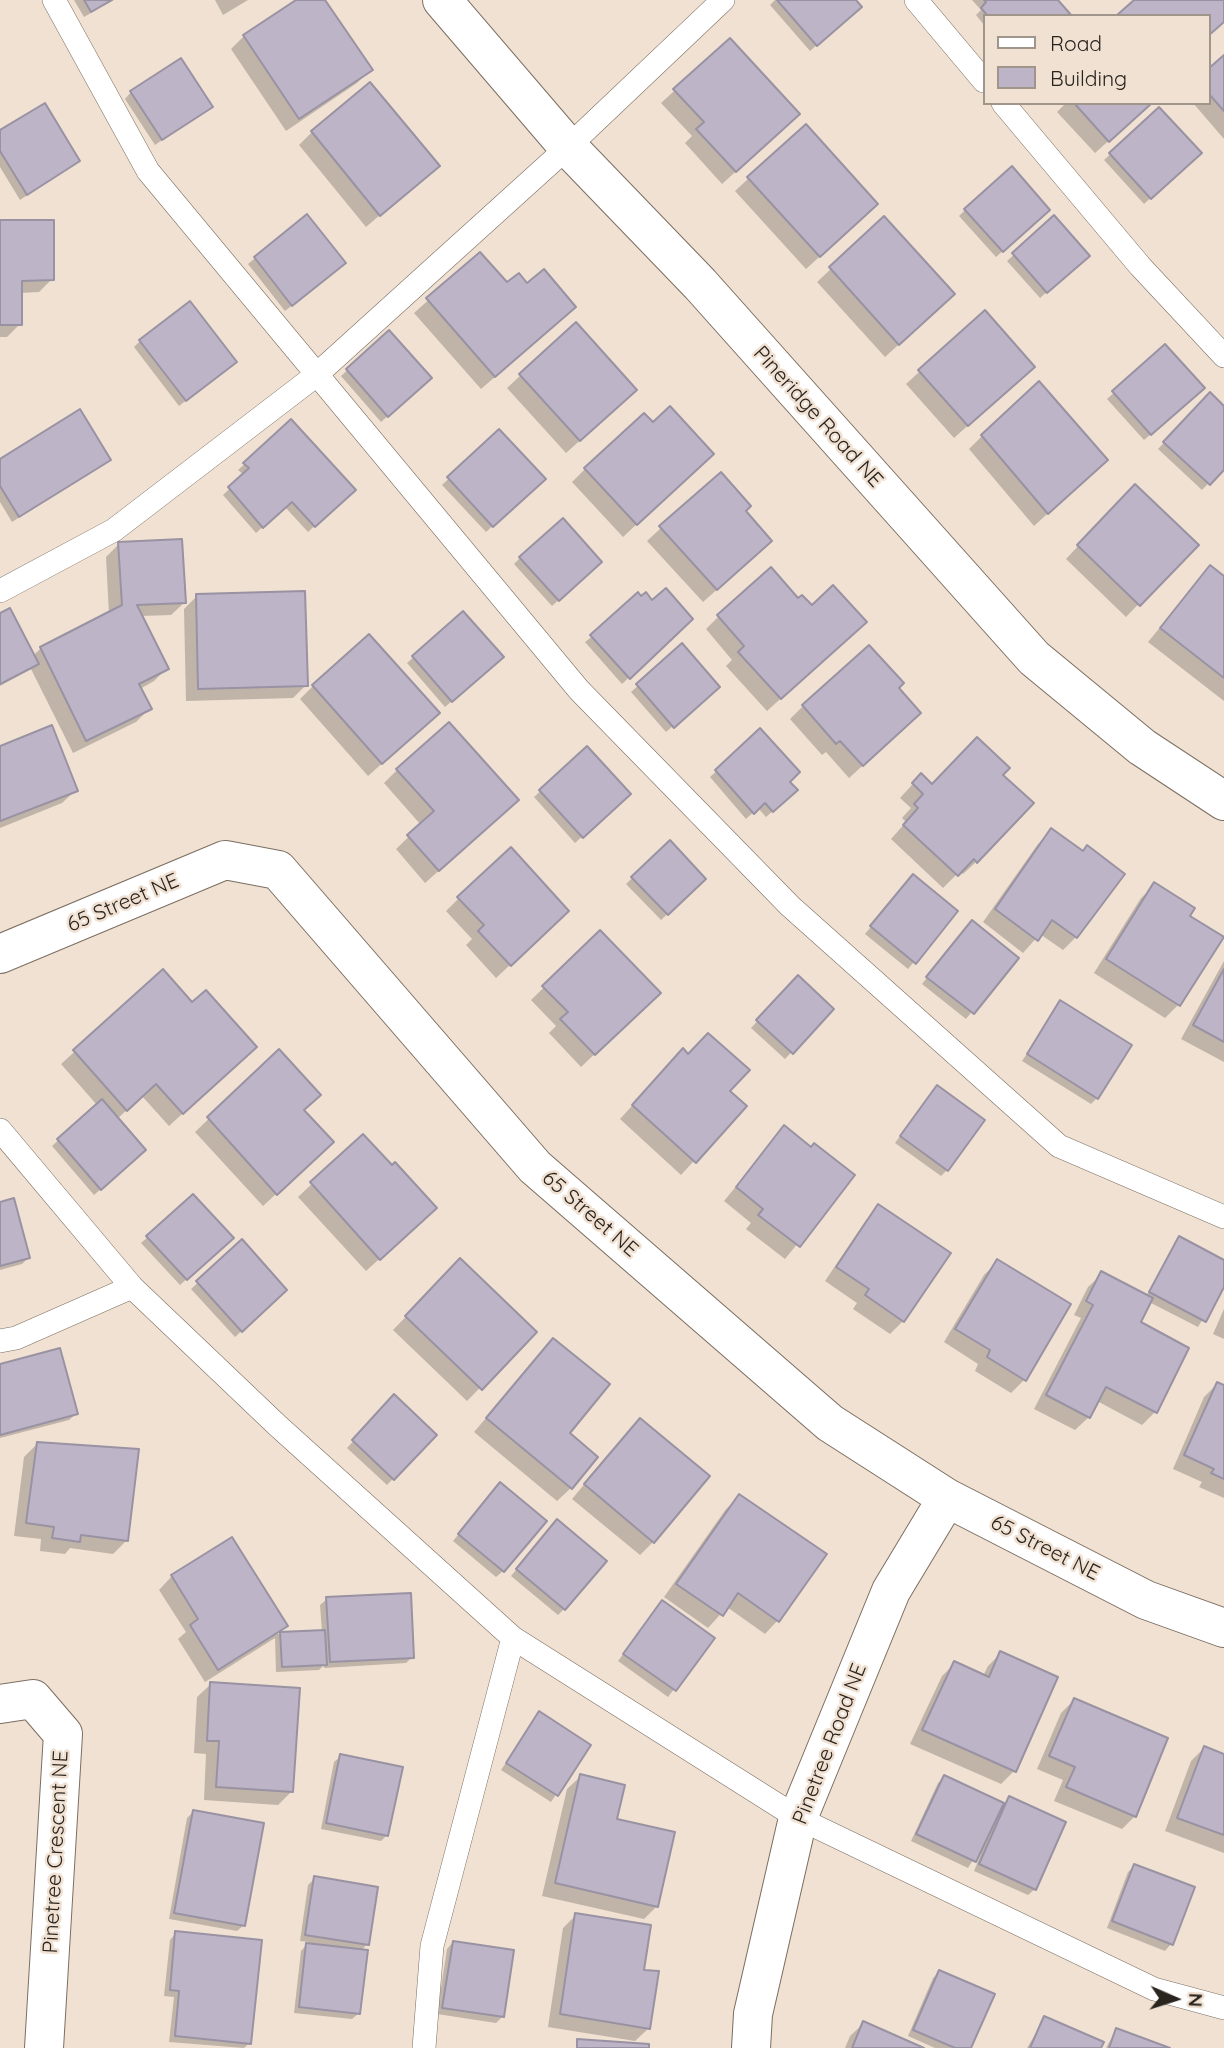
<!DOCTYPE html>
<style>
body{margin:0}
#map{position:relative;width:1224px;height:2048px;overflow:hidden;background:#f0e1d2;font-family:Quicksand,sans-serif}
canvas{display:block}
.legend{position:absolute;left:983px;top:14px;width:228px;height:91px;box-sizing:border-box;background:#f0e1d2;border:2px solid #a0958a;margin:0;padding:9px 12px;list-style:none;font-size:21px;color:#29241e}
.legend li{display:flex;align-items:center;gap:14px;height:35px}
.legend b{width:35px;border:2px solid #a0958a}
.north{position:absolute;left:1140px;top:1964px;width:70px;height:70px;-webkit-text-stroke:5px #f0e1d2;paint-order:stroke;rotate:93deg;font-size:19px;font-weight:700;line-height:28px;text-align:center;color:#29241e}
.north::after{content:'';display:block;margin:auto;width:24px;height:32px;background:#29241e;clip-path:polygon(50% 0,100% 100%,50% 72%,0 100%)}
</style>
<div id="map">
<canvas width="1224" height="2048"></canvas>
<ul class="legend">
<li><b style="height:9px;background:#fff"></b>Road</li>
<li><b style="height:19px;background:#bdb5c7"></b>Building</li>
</ul>
<div class="north">N</div>
</div>
<script>
const g = document.querySelector('canvas').getContext('2d');
g.lineJoin = 'round';
function paint(path, color) { g.fillStyle = color; g.fill(path, 'evenodd'); }
function strokePath(path, color, width, dash) { g.strokeStyle = color; g.lineWidth = width; g.lineCap = dash ? 'butt' : 'round'; g.setLineDash(dash || []); g.stroke(path); }
function label(font, color, halo, rows, align = 'center') {
  g.font = font + ' Quicksand,sans-serif'; g.lineWidth = 5; g.setLineDash([]); g.textBaseline = 'middle'; g.strokeStyle = halo; g.fillStyle = color; for (const [text, x, y, turn = 0] of rows) {
    g.save(); g.translate(x, y); g.rotate((+turn || 0) * Math.PI / 180); g.textAlign = isNaN(turn) ? turn : align; if (halo) g.strokeText(text, 0, 0); g.fillText(text, 0, 0); g.restore();
  }
}
const shadow = new Path2D(`
 M74,0h40l-30,17z
 M215,0h33l-25,15z
 M300,0h22l48,70 -13,13 -71,48 -55,-82 13,-13z
 M775,0h79l-1,13 -43,38 -40,-46z
 M972,0h84l14,16h-86v9l-8,-10 5,-5z
 M730,40l55,87 -63,57 -37,-41 7,-7 -31,-33z
 M1224,57v82l-31,-36h15v-32z
 M131,92l80,14 -56,39 -30,-46z
 M1066,103h85l-56,50 -38,-41z
 M1159,109l34,50 -49,45 -40,-44z
 M0,132l78,29 -58,39 -20,-33z
 M312,132l125,34 -71,61 -67,-82z
 M749,178l114,39 -57,52 -71,-78z
 M965,210l77,6 -46,41 -37,-41z
 M306,216l32,53 -53,42 -37,-47z
 M1054,218l27,44 -41,36 -33,-37z
 M884,219l56,88 -55,50 -68,-75z
 M0,222l52,57 -13,13 -19,1v31l-13,13h-7z
 M480,254l27,31 54,35 -80,69 -67,-76z
 M985,312l35,67 -66,59 -48,-54z
 M389,332l35,52 -43,38 -40,-46z
 M140,341l88,27 -49,38 -45,-59z
 M1165,347l32,48 -53,45 -37,-41z
 M521,375l101,28 -56,50 -59,-65z
 M1210,395l14,13v59l-22,23 -44,-41z
 M291,422l56,74 -39,36 -23,-25 -29,26 -33,-38 21,-20 -6,-5z
 M499,431l44,48 -57,53 -44,-47z
 M982,436l110,37 -58,53 -65,-77z
 M109,460l-97,62 -12,-20v-41z
 M698,467l-75,70 -51,-55 13,-13z
 M1122,499l74,46 -70,72 -60,-58z
 M744,511l13,43 -54,48 -56,-61 14,-13z
 M119,544l66,58 -14,13 -30,1 26,52 -13,13 -14,8 9,20 -13,13 -63,31 -42,-84 -31,17v-71l33,41 8,-8 68,-34 -3,-57z
 M520,558l74,10 -42,38 -38,-42z
 M1210,567l14,11v123l-76,-59z
 M197,596l109,89 -13,13 -107,3 -2,-92z
 M641,599l50,20 -69,65 -37,-42z
 M463,613l32,50 -50,44 -38,-44z
 M719,616l132,19 -84,76 -41,-45 6,-6 -26,-31z
 M682,646l29,47 -45,39 -35,-40z
 M313,686l111,40 -56,50 -68,-77z
 M896,688l10,38 -57,52 -23,-26 -4,3 -32,-36 13,-13z
 M760,731l27,51 2,15 -23,20 -8,-9 -12,11 -36,-42z
 M0,748l76,42 -14,13 -62,25z
 M587,749l41,45 -53,49 -41,-46z
 M397,770l107,43 -79,70 -29,-34 25,-24 -37,-42z
 M921,775l11,11 69,-11 -25,87 -13,12 -3,-3 -17,17 -52,-49 15,-17 -4,-4 9,-10 -11,-10z
 M1051,830l31,23 -6,84 -13,13 -23,-16 -17,19 -40,-31 55,-78z
 M669,843l35,36 -43,41 -35,-36z
 M907,883l49,28 -48,58 -43,-35z
 M1155,885l32,31 34,22 -43,67 -13,13 -71,-45 47,-75z
 M459,898l95,26 -58,54 -30,-33 6,-6 -26,-28z
 M966,929l50,29 -50,61 -44,-35z
 M600,933l45,73 -64,61 -32,-34 7,-7 -25,-26z
 M1224,961v101l-43,-23z
 M163,972l78,88 -72,66 -27,-30 -25,23 21,38 -44,38 -42,-49 45,-41 -36,-41z
 M798,978l34,31 -47,50 -34,-31z
 M1061,1003l36,95 -6,6 -69,-43z
 M279,1052l39,103 -55,51 -68,-74z
 M688,1056l56,50 -63,69 -61,-56 50,-55z
 M931,1094l16,76 -6,6 -46,-33z
 M784,1128l69,47 -68,84 -39,-30 5,-6 -27,-22z
 M363,1136l58,85 -55,50 -68,-74z
 M0,1204l28,54 -6,6 -22,6z
 M879,1207l24,114 -13,13 -37,-25 4,-6 -32,-22 41,-61z
 M148,1237l77,7 -45,41 -39,-42z
 M1179,1238l45,24v21l-26,44 -49,-25 -11,21 17,89 -13,13 -45,-24 -8,16 -14,13 -41,-21 47,-91 -7,-3 14,-28 14,-13 44,22z
 M242,1242l43,48 -50,47 -44,-48z
 M460,1261l75,71 -68,69 -74,-71z
 M997,1262l27,118 -13,13 -36,-22 3,-7 -34,-22 40,-67z
 M1224,1309v30l-11,-5z
 M553,1340l14,94 4,54 -14,13 -83,-69z
 M0,1365l76,49 -7,6 -69,18z
 M1217,1384l7,3v111l-25,-11 3,-5 -29,-13 31,-72z
 M394,1397l41,38 -48,50 -40,-37z
 M627,1433l26,109 -13,13 -68,-56z
 M37,1444l89,97 -13,13 -43,-6 -5,6 -25,-3 1,-12 -27,-3 10,-79z
 M494,1491l9,80 -7,6 -43,-36z
 M740,1496l38,124 -13,14 -38,-27 -19,21 -44,-31 62,-88z
 M551,1528l13,81 -6,6 -47,-39z
 M231,1539l54,87 -8,8 45,-2 -2,-27 7,-6 85,58 -6,6 -82,5v-3l-5,5 -43,2 -1,-34 -70,44 -27,-43 8,-7 -27,-42 13,-14z
 M662,1603l50,36 -44,58 -50,-36z
 M1001,1653l13,118 -13,13 -91,-40 32,-68 13,-13 28,13 5,-10z
 M211,1684l80,108 -13,13 -74,-5 2,-46 -12,-1 3,-56z
 M1074,1700l61,116 -13,13 -68,-28 9,-21 -26,-11 24,-56z
 M539,1713l50,32 -38,57 -50,-32z
 M1204,1748l20,8v97l-59,-22 26,-70z
 M341,1756l46,79 -6,6 -60,-12 13,-67z
 M581,1776l34,44 42,86 -13,13 -102,-23 25,-107z
 M944,1777l59,28 7,-7 25,91 -7,6 -54,-24 7,-17 -3,-2 -10,16 -57,-27 27,-58z
 M193,1812l51,113 -7,6 -68,-12 18,-101z
 M1134,1866l37,78 -6,7 -58,-23 21,-56z
 M315,1878l52,66 -6,7 -2,62 -7,6 -58,-6 7,-62 8,-9 -9,-1 8,-56z
 M576,1915l66,56 7,57 -14,13 -87,-14 15,-99z
 M176,1933l73,110 -5,5 -75,-6 5,-45 -10,-1 6,-56z
 M453,1942l49,75 -6,6 -59,-9 10,-65z
 M939,1972l30,76h-34l-27,-12 25,-58z
 M1045,2018l54,30h-72z
 M864,2023l56,25h-75l5,-12z
 M1116,2030l50,18h-60z`);
const building = new Path2D(`
 M84,0h28l-21,12z
 M296,0h29l48,70 -74,49 -56,-84z
 M777,0h79l6,7 -45,39z
 M984,0h74l14,16h-84l-7,-8 5,-6z
 M1134,0h90v22l-16,14v-20h-92z
 M730,38l70,76 -64,58 -40,-43 8,-7 -31,-33z
 M1224,55v56l-16,-18v-24z
 M181,58l32,49 -51,33 -32,-49z
 M370,82l70,84 -60,50 -69,-85z
 M45,103l35,58 -53,34 -27,-44v-21z
 M1074,103h78l-43,39z
 M1159,107l43,46 -51,46 -42,-46z
 M806,124l72,80 -58,53 -73,-80z
 M1012,166l38,44 -47,42 -39,-43z
 M307,214l39,49 -54,43 -38,-49z
 M1054,215l36,41 -43,37 -35,-40z
 M884,216l71,78 -56,51 -70,-78z
 M0,220h54v60l-32,1v44h-22z
 M480,252l27,30 12,-9 8,10 17,-14 32,38 -81,70 -69,-79z
 M190,301l47,61 -51,39 -47,-61z
 M985,310l50,57 -67,59 -50,-56z
 M576,322l61,68 -57,51 -61,-67z
 M389,330l43,48 -44,39 -42,-48z
 M1165,344l40,44 -54,47 -39,-44z
 M1039,381l69,79 -60,54 -67,-79z
 M1210,392l14,14v64l-14,15 -47,-43z
 M670,406l44,48 -77,71 -53,-57 60,-55 9,9z
 M80,409l31,51 -92,57 -19,-31v-27z
 M291,419l65,71 -41,37 -23,-25 -29,26 -35,-41 21,-19 -6,-5z
 M499,429l47,50 -53,48 -46,-50z
 M721,472l30,34 -5,5 26,30 -55,49 -58,-64z
 M1135,484l64,61 -59,61 -63,-61z
 M563,518l39,44 -43,39 -40,-44z
 M182,539l4,64 -49,2 32,64 -30,15 13,25 -66,32 -46,-94 82,-42 -4,-63z
 M1210,565l14,11v102l-64,-50z
 M771,567l27,31 4,-3 10,10 21,-20 34,37 -86,77 -43,-47 6,-6 -27,-31z
 M666,588l27,31 -63,60 -40,-44 48,-43 3,4 5,-4 6,8z
 M305,591l3,95 -110,3 -2,-95z
 M10,608l29,56 -39,20v-71z
 M463,611l41,46 -52,45 -40,-46z
 M369,634l71,79 -58,51 -70,-79z
 M682,643l38,44 -46,41 -38,-44z
 M869,645l35,38 -5,5 22,25 -58,53 -23,-25 -4,3 -34,-39z
 M449,722l70,78 -80,71 -32,-36 27,-24 -38,-42z
 M52,725l26,66 -78,30v-75z
 M760,728l40,44 -10,10 8,8 -25,22 -8,-9 -11,11 -39,-44z
 M977,737l33,31 -7,7 31,28 -57,60 -3,-4 -16,17 -55,-51 15,-17 -4,-4 9,-10 -11,-11 9,-10 11,11z
 M587,746l44,48 -48,44 -44,-48z
 M1051,828l32,23 4,-6 38,29 -48,64 -25,-18 -14,21 -43,-32z
 M670,840l36,39 -38,36 -37,-38z
 M511,847l58,64 -58,55 -33,-35 6,-6 -27,-28z
 M913,874l45,37 -42,53 -46,-38z
 M1154,882l41,26 -5,8 34,21 -44,69 -74,-47z
 M972,920l47,38 -45,56 -48,-37z
 M600,930l61,63 -66,62 -35,-36 8,-7 -26,-26z
 M163,969l29,33 14,-12 51,57 -74,67 -27,-30 -29,27 -54,-61z
 M1224,969v73l-31,-17z
 M798,975l36,34 -41,45 -37,-34z
 M1060,1000l72,45 -34,54 -71,-45z
 M708,1033l42,37 -20,21 17,15 -51,57 -64,-58 51,-57 5,6z
 M279,1049l42,46 -17,15 30,32 -57,53 -70,-78z
 M937,1085l48,35 -37,51 -48,-35z
 M102,1099l44,51 -45,40 -44,-51z
 M784,1125l27,22 3,-4 41,32 -55,72 -42,-32 5,-6 -27,-22z
 M363,1134l29,31 3,-3 42,46 -57,52 -70,-78z
 M193,1194l41,44 -47,42 -41,-44z
 M14,1198l16,60 -30,8v-64z
 M878,1204l73,49 -47,69 -39,-27 4,-6 -33,-22z
 M1179,1236l45,24v27l-18,35 -57,-30z
 M242,1239l45,51 -45,42 -46,-51z
 M460,1258l77,74 -55,58 -77,-74z
 M997,1259l74,45 -45,77 -39,-24 3,-7 -35,-21z
 M1101,1271l52,27 -12,24 48,26 -32,65 -51,-26 -16,31 -44,-23 47,-90 -7,-4z
 M553,1338l57,46 -40,49 28,24 -26,32 -86,-71z
 M60,1348l18,66 -78,21v-71z
 M1217,1382l7,3v94l-13,-6 3,-4 -30,-14z
 M394,1394l43,41 -43,45 -42,-40z
 M640,1418l70,58 -56,67 -70,-59z
 M37,1442l102,7 -11,92 -47,-6 -1,7 -28,-4 2,-11 -28,-4z
 M500,1482l47,39 -43,51 -46,-38z
 M739,1494l88,60 -48,68 -41,-29 -15,23 -47,-32z
 M557,1519l50,42 -42,49 -49,-41z
 M232,1537l56,89 -70,44 -28,-45 8,-6 -27,-44z
 M411,1593l3,65 -84,4 -4,-65z
 M662,1600l53,38 -39,53 -53,-37z
 M325,1630l2,35 -45,2 -2,-35z
 M1000,1651l58,26 -42,95 -94,-42 32,-69 35,16z
 M210,1682l90,6 -7,104 -77,-5 3,-46h-12z
 M1074,1698l94,40 -32,79 -70,-30 9,-20 -26,-11z
 M539,1711l52,34 -33,51 -52,-33z
 M1204,1746l20,8v81l-47,-17z
 M340,1754l63,13 -15,69 -62,-13z
 M580,1774l45,11 -8,34 58,13 -17,75 -103,-24z
 M944,1775l60,28 -28,59 -60,-28z
 M1009,1796l57,26 -30,68 -57,-26z
 M193,1810l71,13 -19,103 -71,-13z
 M1134,1864l61,23 -22,58 -61,-24z
 M314,1876l64,11 -9,58 -64,-10z
 M575,1913l76,12 -7,45 15,1 -9,58 -90,-15z
 M175,1931l87,9 -11,104 -76,-8 4,-45 -9,-1z
 M453,1941l61,9 -10,67 -62,-9z
 M306,1943l62,7 -8,64 -61,-7z
 M939,1970l56,24 -24,54h-16l-42,-18z
 M1044,2016l60,26 -3,6h-71z
 M863,2021l61,27h-72z
 M1116,2028l54,20h-61z
 M577,2039l72,5v4h-72z`);
const service = new Path2D(`
 M54,0l94,171 431,519 211,216 269,240 165,71
 M916,0l68,81
 M1003,103l137,163 84,90
 M0,591l114,-61 201,-154 253,-229 155,-147
 M0,1130l132,157 146,139 235,212 285,180 356,171 70,19
 M0,1341l16,-3 116,-51
 M424,2048l8,-102 81,-308`);
const minor = new Path2D(`
 M442,0l126,147 132,137 334,374 108,89 82,54
 M0,954l225,-94 53,10 257,297 295,256 117,75 199,102 78,28
 M0,1704l33,-5 30,35 -19,314
 M751,2048l2,-34 45,-196 93,-227 56,-93`);
const streetNames = [
 ["Pineridge Road NE",818,417,48],
 ["65 Street NE",123,903,-23],
 ["65 Street NE",590,1214,41],
 ["65 Street NE",1045,1548,27],
 ["Pinetree Road NE",830,1744,-69],
 ["Pinetree Crescent NE",56,1852,-87]
];
paint(shadow, '#0003');
paint(building, '#bdb5c7');
strokePath(building, '#9992a3', 2);
strokePath(service, '#7b6e61', 24);
strokePath(minor, '#7b6e61', 40);
strokePath(service, '#fff', 23);
strokePath(minor, '#fff', 38);
label('21px', '#29241e', '#f0e1d2', streetNames);
</script>
